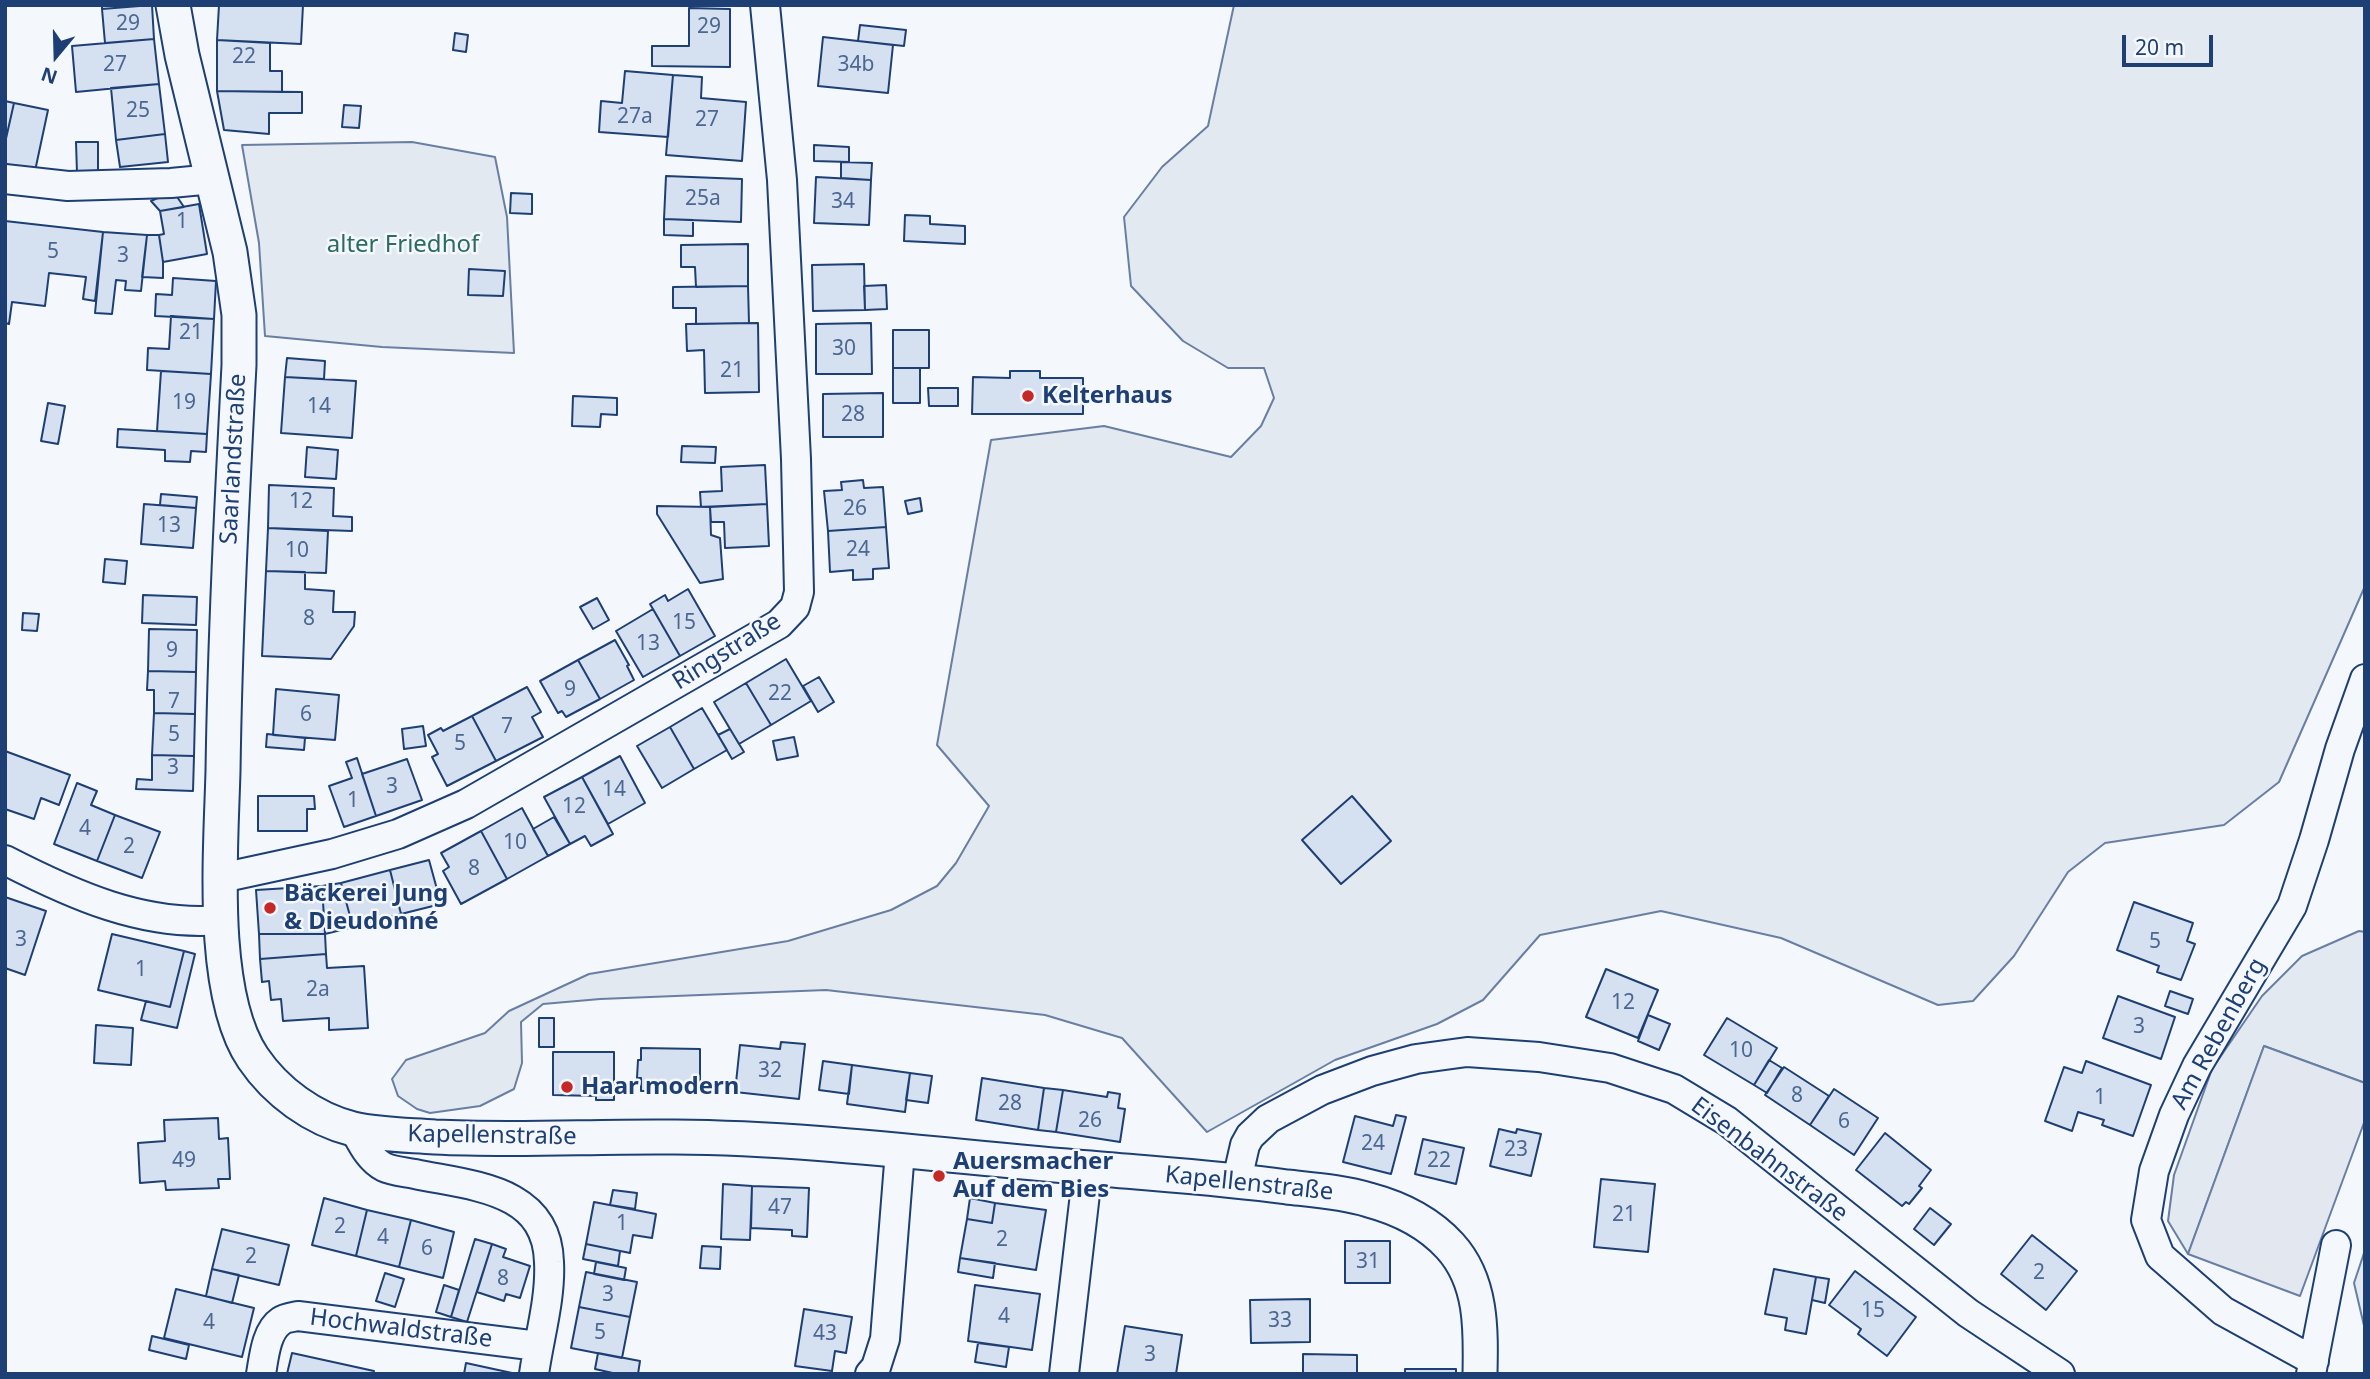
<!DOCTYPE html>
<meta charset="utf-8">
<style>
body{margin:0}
#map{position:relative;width:2370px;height:1379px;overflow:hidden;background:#f4f7fb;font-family:"Noto Sans",sans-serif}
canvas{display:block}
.frame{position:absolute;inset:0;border:7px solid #1d3f73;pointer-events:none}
.north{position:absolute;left:21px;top:21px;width:70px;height:70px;-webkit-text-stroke:5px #f4f7fb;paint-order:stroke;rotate:199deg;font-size:19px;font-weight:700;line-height:28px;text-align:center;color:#1d3f73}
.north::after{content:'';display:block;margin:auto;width:24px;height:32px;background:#1d3f73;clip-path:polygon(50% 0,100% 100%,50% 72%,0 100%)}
.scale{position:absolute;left:2122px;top:35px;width:91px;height:32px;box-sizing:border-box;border:4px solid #1d3f73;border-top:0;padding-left:9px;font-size:21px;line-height:24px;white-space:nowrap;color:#1d3f73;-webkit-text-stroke:5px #f4f7fb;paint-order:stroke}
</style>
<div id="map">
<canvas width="2370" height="1379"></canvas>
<div class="frame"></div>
<div class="north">N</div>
<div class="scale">20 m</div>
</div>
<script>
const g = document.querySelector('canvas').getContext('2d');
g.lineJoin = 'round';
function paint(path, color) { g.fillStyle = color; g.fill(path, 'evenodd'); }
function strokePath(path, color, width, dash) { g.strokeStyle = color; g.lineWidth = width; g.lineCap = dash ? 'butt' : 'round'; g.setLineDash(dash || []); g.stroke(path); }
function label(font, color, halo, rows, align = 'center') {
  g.font = font + ' "Noto Sans",sans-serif'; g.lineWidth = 5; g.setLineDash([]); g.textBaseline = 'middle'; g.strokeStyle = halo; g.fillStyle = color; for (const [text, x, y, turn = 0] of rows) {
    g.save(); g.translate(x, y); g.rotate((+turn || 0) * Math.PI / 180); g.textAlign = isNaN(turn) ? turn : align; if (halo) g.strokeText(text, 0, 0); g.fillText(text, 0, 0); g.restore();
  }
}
const green = new Path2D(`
 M1234,5h1131v581l-86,196 -55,43 -119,18 -37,29 -54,84 -41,45 -35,4 -157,-67 -120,-27 -121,24 -57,65 -46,24 -102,36 -128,72 -85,-94 -77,-23 -219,-25 -226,9 -57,5 -22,18 1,41 -8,26 -34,17 -50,7 -13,-4 -19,-13 -6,-17 14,-19 79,-27 24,-22 80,-37 199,-33 103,-31 46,-24 19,-23 33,-57 -52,-61 54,-305 113,-14 127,31 30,-31 13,-28 -10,-30h-36l-45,-27 -52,-55 -7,-69 38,-50 46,-41z
 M412,142l83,15 12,60 7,136 -132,-6 -117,-11 -6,-93 -17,-98z
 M2359,931l6,1v151l-101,-37 -76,208 -20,-33 6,-46 38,-106 50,-73 40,-40z
 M2365,1250v80l-11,-47z`);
const parking = new Path2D(`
 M2264,1046l101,37v37l-65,176 -112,-42z`);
const building = new Path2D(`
 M102,5h50l-50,4z
 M152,5l2,34 -49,4 -3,-34z
 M219,5h84l-2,39 -84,-4z
 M689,8l41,1v58l-78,-1v-20h37z
 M860,25l46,5 -2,16 -46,-5z
 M455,33l13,2 -2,17 -13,-2z
 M823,37l70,8 -5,48 -70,-7z
 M154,39l5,45 -83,8 -4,-46z
 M217,40l53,3v28h12v21l-65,-1z
 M625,71l48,4 -5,62 -69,-5 2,-31 21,2z
 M673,75l29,2 -1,21 45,4 -4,59 -76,-6z
 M159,84l6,50 -49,6 -5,-52z
 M217,91l85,1v21h-33v21l-45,-4z
 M5,101l9,2 -9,40z
 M14,103l34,7 -13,61 -30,-6v-22z
 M344,105l17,1 -2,22 -17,-1z
 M165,134l3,28 -48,5 -4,-27z
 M76,142h22v30l-21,1z
 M814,145l35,2v15l-35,-1z
 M841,162l31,1 -1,17 -30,-2z
 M666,176l76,3 -1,43 -77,-3z
 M816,177l55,3 -2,45 -55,-2z
 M173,191l11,16 -24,4 -9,-10z
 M511,193l21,1v20l-22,-1z
 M199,204l8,50 -44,8 -4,-27 5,-1 -4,-23z
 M905,215l25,1v8l35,2v18l-61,-3z
 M664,219l29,1v16l-29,-1z
 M5,221l98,11 -8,69 -12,-2 3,-22 -37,-4 -4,33 -33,-4 -3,22 -4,-1z
 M103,232l44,3 -6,56 -16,-1 1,-9 -10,-1 -4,34 -17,-1z
 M147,235h12l4,27v16l-21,-1z
 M748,244v42l-52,1 -1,-20h-14v-22z
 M864,264l1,46 -52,1 -1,-46z
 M469,269l36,2 -2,25 -35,-1z
 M173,278l43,3 -2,38 -59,-3 1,-22 16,1z
 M886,285l1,24 -22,1 -1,-24z
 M748,286l1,37 -53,1v-16h-23v-21z
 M171,316l43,3 -3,55 -64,-4 1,-22 21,1z
 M758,323l1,69 -54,1 -1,-43 -17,1 -1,-27z
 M871,323l1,51h-56v-50z
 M893,330h36v38h-36z
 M287,358l38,3 -1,18 -39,-2z
 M893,368h27v35h-27z
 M161,371l50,3 -4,60 -50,-3z
 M1010,371h30v7h43v36h-111l1,-37 37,1z
 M285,377l71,4 -4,57 -71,-5z
 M928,388h30v18h-29z
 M883,393v44h-60v-43z
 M573,396l44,2v17l-16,-1 -1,13 -28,-1z
 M48,403l17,3 -7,38 -17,-3z
 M118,429l89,5 -1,18 -15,-1 -1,11 -25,-1v-11l-48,-3z
 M682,446l34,1 -1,16 -34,-1z
 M307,447l31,3 -2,29 -31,-2z
 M765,465l2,39 -66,3 -1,-15 22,-1 -1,-24z
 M863,480l1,8 19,-1 3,40 -58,4 -4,-40 18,-1 -1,-8z
 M269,485l65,3 -1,28 19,1v14l-84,-3z
 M161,494l36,3 -1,11 -36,-3z
 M920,498l2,13 -14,3 -3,-13z
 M144,504l52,4 -3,40 -52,-4z
 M767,504l2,42 -44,2 -1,-26h-13l-1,-15z
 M657,506l53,1 1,28 9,3 3,41 -23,4 -43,-69z
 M886,527l3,41 -16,1v10l-20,1v-10l-23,2 -2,-41z
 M268,528l60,3 -2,42 -60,-2z
 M105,559l22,2 -2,23 -22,-2z
 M266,571l39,1v17l29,2 -1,21h22l-1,14 -23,33 -69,-3z
 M688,589l27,47 -35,20 -30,-52 15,-9 3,6z
 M143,595l54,2 -1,28 -54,-2z
 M597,598l12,22 -16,9 -13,-22z
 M653,609l27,47 -37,21 -27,-46z
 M23,613l16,1 -2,17 -15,-1z
 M149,629l48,1 -1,42 -48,-1z
 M615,640l14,25 -2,1 7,14 -34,19 -22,-39z
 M786,659l25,42 -40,24 -25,-42z
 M578,660l22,39 -34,18 -4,-6 -4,2 -18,-32z
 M148,671l48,1 -1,42 -41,-1v-23h-7z
 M819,677l15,25 -16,10 -15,-26z
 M746,683l25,42 -32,19 -25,-42z
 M527,687l14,25 -9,5 11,20 -47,24 -24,-45z
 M276,689l63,6 -4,45 -62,-5z
 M702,708l25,42 -33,19 -24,-42z
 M154,713l41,1 -1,42 -42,-1z
 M472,716l24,45 -49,25 -15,-29 6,-3 -10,-19 13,-7 2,3z
 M423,726l3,20 -22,3 -2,-20z
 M670,727l24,42 -32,19 -25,-42z
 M730,729l14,23 -12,7 -14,-24z
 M267,734l38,4 -1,12 -38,-3z
 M794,737l4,19 -21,4 -4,-19z
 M5,751l65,24 -11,30 -18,-7 -7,21 -29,-10z
 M152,755l42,1 -1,35 -57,-2 1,-10 15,1z
 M620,756l25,47 -37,21 -26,-47z
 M357,758l19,58 -32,11 -15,-41 23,-8 -6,-16z
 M407,759l15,41 -46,16 -14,-42z
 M582,777l31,57 -22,12 -6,-10 -15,8 -26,-47z
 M77,783l20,8 -6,14 24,10 -18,46 -43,-17z
 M258,796h56l1,13h-8v22h-49z
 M1352,796l39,45 -50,43 -39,-44z
 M522,808l26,48 -41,23 -26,-48z
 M115,815l45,17 -18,46 -45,-17z
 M554,817l16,27 -22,12 -15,-27z
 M481,831l26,48 -46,25 -18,-33 6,-4 -8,-14z
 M429,860l12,44 -40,10 -11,-44z
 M390,870l11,44 -48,13 -12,-44z
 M341,883l12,44 -28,7 -3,-48z
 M322,886l3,48h-66l-3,-44z
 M5,897l41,14 -21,64 -20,-7z
 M2134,902l59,21 -6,18 8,3 -14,36 -24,-8 2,-6 -42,-16z
 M112,934l72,17 -14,56 -72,-17z
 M259,934h66l1,20 -66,5z
 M184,951l11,3 -18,74 -36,-8 5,-19 24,6z
 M326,954l1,14 37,-2 4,62 -39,2v-12l-46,3 -2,-22 -10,1 -2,-19 -7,1 -2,-23z
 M1606,969l52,21 -20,48 -52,-21z
 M2170,991l23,8 -5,15 -23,-8z
 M2118,996l57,21 -14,42 -58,-21z
 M1648,1015l22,9 -11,26 -21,-9z
 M539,1018h15v29h-15z
 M1727,1018l50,30 -23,37 -50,-30z
 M96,1025l37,3 -2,37 -37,-2z
 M781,1042l24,2 -6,55 -64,-7 5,-47 40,4z
 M641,1048l59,1v42h-59v-13h-4l1,-18h3z
 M553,1052h61v48h-18v-4l-43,-1z
 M1769,1060l13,8 -15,25 -13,-8z
 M823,1061l29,4 -3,29 -30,-4z
 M2086,1061l65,24 -18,51 -31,-11 2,-5 -26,-8 -6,19 -27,-10 19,-54 18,6z
 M852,1065l58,8 -5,39 -58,-8z
 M1784,1067l45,29 -19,29 -45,-30z
 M910,1073l22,3 -4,27 -22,-3z
 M982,1078l62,10 -6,42 -62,-10z
 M1044,1088l19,2 -7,42 -18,-2z
 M1834,1089l44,29 -24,37 -44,-30z
 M1063,1090l44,7 1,-5 12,2 -2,14 7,1 -5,33 -64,-10z
 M1396,1115l10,2 -15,57 -48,-12 12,-46 38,10z
 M218,1118l1,21 9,-1 2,41h-12l1,9 -53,2 -1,-9 -25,2 -2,-40 27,-2 -1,-21z
 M1499,1129l17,4 1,-4 24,5 -10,42 -41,-10z
 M1885,1133l46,37 -12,16 3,2 -13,16 -3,-2 -4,4 -46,-36z
 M1423,1139l41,9 -8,36 -41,-10z
 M1601,1179l54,5 -7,68 -54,-5z
 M723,1184l29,2 -2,54 -29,-1z
 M752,1186l57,2 -2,49 -15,-1v-6l-41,-2z
 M613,1190l24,3 -2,16 -25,-4z
 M324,1198l43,12 -11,46 -44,-11z
 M970,1198l25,5 -3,20 -25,-4z
 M594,1202l62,12 -4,24 -19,-3 -3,18 -44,-9z
 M995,1203l51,7 -10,60 -76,-12 7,-39 25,4z
 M1930,1208l21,16 -17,21 -20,-16z
 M367,1210l44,10 -12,47 -43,-11z
 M411,1220l43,12 -11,46 -44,-11z
 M222,1229l67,16 -10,40 -67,-16z
 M2032,1235l45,36 -31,39 -45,-36z
 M475,1239l17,5 -25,78 -16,-5z
 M1345,1241h45v42h-45z
 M492,1244l14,5 -3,8 27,9 -10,32 -14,-4 -2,7 -27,-9z
 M586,1244l34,7 -2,15 -35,-7z
 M702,1246l19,1 -1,22 -20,-1z
 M960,1258l35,5 -2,15 -35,-6z
 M596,1262l30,6 -2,12 -30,-6z
 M212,1269l27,6 -7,28 -26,-7z
 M1774,1269l42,8 -10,57 -21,-4 2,-12 -22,-4z
 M1855,1271l61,46 -29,39 -29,-22 3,-5 -32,-24z
 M586,1272l51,10 -7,35 -51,-10z
 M385,1273l19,6 -9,28 -19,-6z
 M1816,1277l13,2 -4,24 -13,-3z
 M444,1285l15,5 -8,27 -15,-5z
 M975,1285l65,9 -8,56 -64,-9z
 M176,1289l78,19 -12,49 -78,-19z
 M1310,1299v43l-59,1 -1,-43z
 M579,1307l51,10 -8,41 -51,-10z
 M804,1309l48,8 -6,36 -11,-2 -3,20 -37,-5z
 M1125,1326l57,9 -6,39h-59z
 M152,1336l37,9 -3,14 -37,-9z
 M978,1343l31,4 -3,20 -31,-5z
 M292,1353l82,18 -1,3h-86z
 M598,1353l42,8 -2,13h-21l-22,-5z
 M1303,1354l54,1v19h-54z
 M466,1363l46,10 -48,1z
 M1405,1369h51v5h-51z`);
const minor = new Path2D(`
 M5,179l63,7 103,-3 42,-4
 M5,860c68,35 139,67 216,60
 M221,878l111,-24 66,-20 68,-30 313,-180 16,-17 4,-15 -3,-133 -14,-279 -17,-175
 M354,1129c8,14 15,30 30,38 8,4 21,5 31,7 56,12 132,14 134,88 2,36 -10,76 -15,112
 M1237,1180l8,-35 5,-9 18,-17 54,-29 50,-19 44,-12 51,-7 72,5 71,11 64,21 53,32 241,192 92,61
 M2314,1361l-91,-50 -63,-55 -14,-36 8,-49 20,-56 23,-49 95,-160 22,-66 26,-91 25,-70
 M261,1374c3,-17 5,-43 20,-53 4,-3 12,-4 17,-5l240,30
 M870,1374l6,-7 9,-28 15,-188
 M1064,1374l24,-206
 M2311,1374l25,-129`);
const tertiary = new Path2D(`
 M173,5l9,50 48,197 9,63v50c-7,136 -14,271 -16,406 -2,78 -14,222 30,287 23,34 60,61 100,71 26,6 55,6 82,8 80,4 160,-1 240,0 139,1 277,20 415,31 66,6 132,10 197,19 27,3 56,5 82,13 30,8 60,23 81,46 32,35 31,83 30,128`);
const markers = [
 [1028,396,7,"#c62828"],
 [270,908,7,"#c62828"],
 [567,1087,7,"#c62828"],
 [939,1176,7,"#c62828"]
];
const numberNames = [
 ["29",128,24],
 ["29",709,27],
 ["22",244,57],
 ["27",115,65],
 ["34b",856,65],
 ["25",138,111],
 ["27a",635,117],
 ["27",707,120],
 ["25a",703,199],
 ["34",843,202],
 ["1",182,222],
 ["5",53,252],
 ["3",123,256],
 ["21",191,333],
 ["30",844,349],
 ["21",732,371],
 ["19",184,403],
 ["14",319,407],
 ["28",853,415],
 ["12",301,502],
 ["26",855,509],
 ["13",169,526],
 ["24",858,550],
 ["10",297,551],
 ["8",309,619],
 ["15",684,623],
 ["13",648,644],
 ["9",172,651],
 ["9",570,690],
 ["22",780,694],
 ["7",174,702],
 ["6",306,715],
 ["7",507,727],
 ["5",174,735],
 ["5",460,744],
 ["3",173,768],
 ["3",392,787],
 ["14",614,790],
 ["1",353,801],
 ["12",574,807],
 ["4",85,829],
 ["10",515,843],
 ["2",129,847],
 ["8",474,869],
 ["3",21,940],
 ["5",2155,942],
 ["1",141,970],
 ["2a",318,990],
 ["12",1623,1003],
 ["3",2139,1027],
 ["10",1741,1051],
 ["32",770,1071],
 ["8",1797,1096],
 ["1",2100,1098],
 ["28",1010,1104],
 ["26",1090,1121],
 ["6",1844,1122],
 ["24",1373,1144],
 ["23",1516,1150],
 ["49",184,1161],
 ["22",1439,1161],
 ["47",780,1208],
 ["21",1624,1215],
 ["1",622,1224],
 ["2",340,1227],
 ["4",383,1238],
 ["2",1002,1240],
 ["6",427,1249],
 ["2",251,1257],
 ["31",1368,1262],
 ["2",2039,1273],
 ["8",503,1279],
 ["3",608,1295],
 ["15",1873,1311],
 ["4",1004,1317],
 ["33",1280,1321],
 ["4",209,1323],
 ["5",600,1333],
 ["43",825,1334],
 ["3",1150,1355]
];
const parkNames = [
 ["alter Friedhof",403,245]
];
const poiNames = [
 ["Kelterhaus",1042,396],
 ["Bäckerei Jung",284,894],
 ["& Dieudonné",284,922],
 ["Haar modern",581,1087],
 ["Auersmacher",953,1162],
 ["Auf dem Bies",953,1190]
];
const streetNames = [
 ["Saarlandstraße",234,459,-87],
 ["Ringstraße",727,652,-32],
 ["Am Rebenberg",2219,1034,-61],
 ["Kapellenstraße",492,1136,1],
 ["Eisenbahnstraße",1769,1160,37],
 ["Kapellenstraße",1249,1184,6],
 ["Hochwaldstraße",401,1329,7]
];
paint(green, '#e3e9f0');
strokePath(green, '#687fa3', 2);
paint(parking, '#e3e8f0');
strokePath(parking, '#687fa3', 2);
paint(building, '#d5e0f0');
strokePath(building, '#1d3f73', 2);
strokePath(minor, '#1d3f73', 32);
strokePath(tertiary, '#1d3f73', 37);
strokePath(minor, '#f4f7fb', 28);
strokePath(tertiary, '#f4f7fb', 33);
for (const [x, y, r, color] of markers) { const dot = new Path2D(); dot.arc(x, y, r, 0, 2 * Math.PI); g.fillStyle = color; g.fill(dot); strokePath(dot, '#f4f7fb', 2.5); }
label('21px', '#4b6792', null, numberNames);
label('24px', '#2c6c60', '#f4f7fb', parkNames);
label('bold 24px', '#1d3f73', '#f4f7fb', poiNames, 'left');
label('24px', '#1d3f73', '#f4f7fb', streetNames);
</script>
